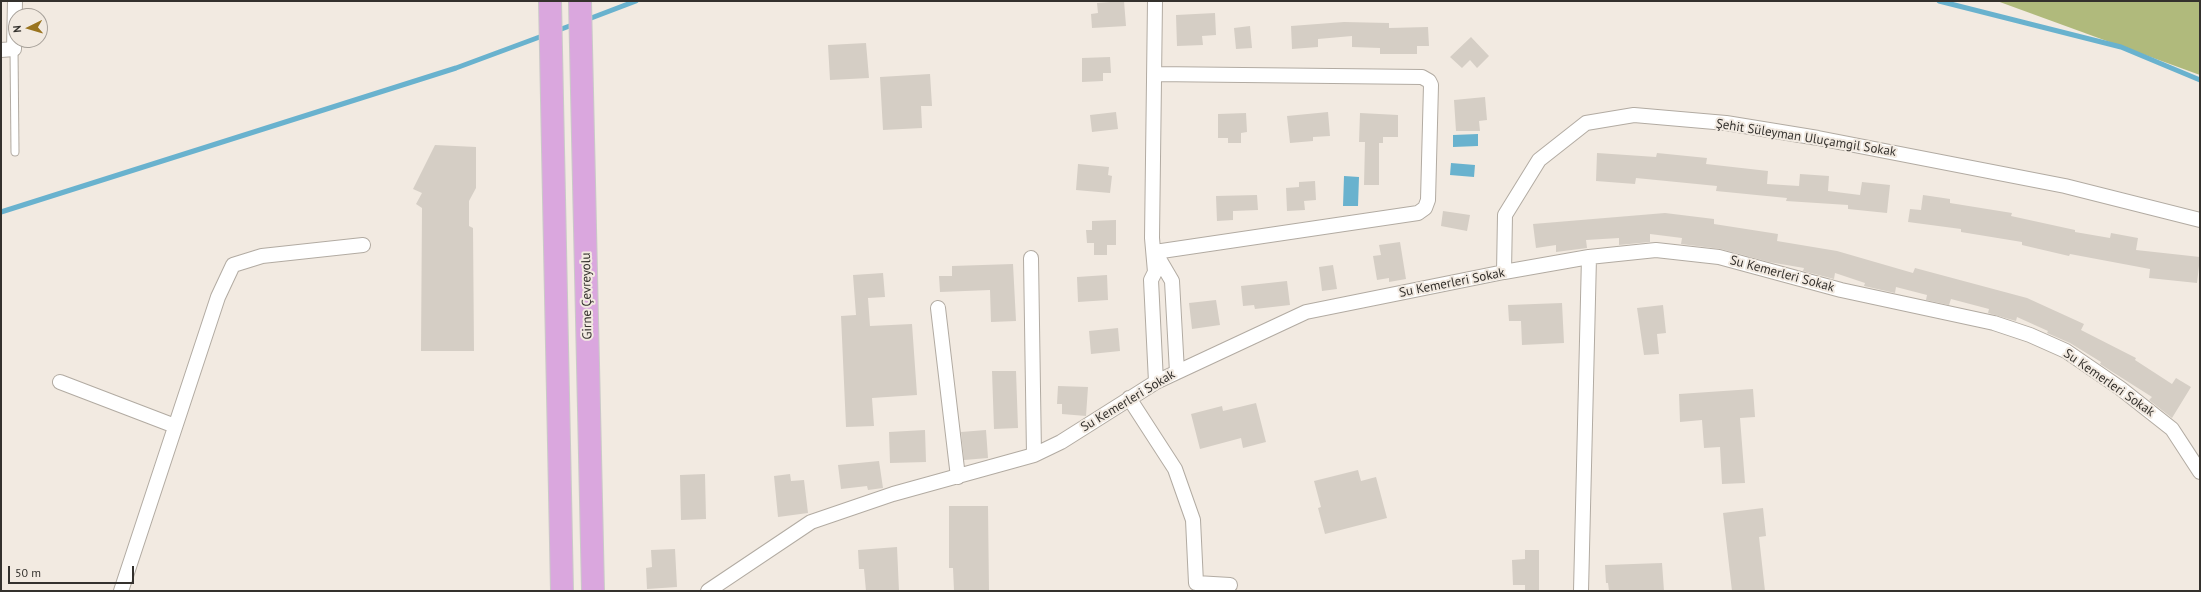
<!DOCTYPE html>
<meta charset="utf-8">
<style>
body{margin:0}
#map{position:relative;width:2201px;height:592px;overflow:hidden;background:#f2eae1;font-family:"PT Sans",sans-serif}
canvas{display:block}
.frame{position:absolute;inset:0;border:2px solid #34312d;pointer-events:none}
.north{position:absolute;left:8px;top:8px;width:40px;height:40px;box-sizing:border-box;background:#f2eae1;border:1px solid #a6a099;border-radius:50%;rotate:265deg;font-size:11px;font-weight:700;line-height:16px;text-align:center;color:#34312d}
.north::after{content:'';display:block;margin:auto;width:14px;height:18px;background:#9a741f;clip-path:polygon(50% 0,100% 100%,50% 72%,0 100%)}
.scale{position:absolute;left:8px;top:566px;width:126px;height:18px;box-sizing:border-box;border:2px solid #34312d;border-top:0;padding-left:5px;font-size:12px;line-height:14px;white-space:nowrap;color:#34312d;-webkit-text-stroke:3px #f2eae1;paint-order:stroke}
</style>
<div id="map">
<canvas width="2201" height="592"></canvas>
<div class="frame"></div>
<div class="north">N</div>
<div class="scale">50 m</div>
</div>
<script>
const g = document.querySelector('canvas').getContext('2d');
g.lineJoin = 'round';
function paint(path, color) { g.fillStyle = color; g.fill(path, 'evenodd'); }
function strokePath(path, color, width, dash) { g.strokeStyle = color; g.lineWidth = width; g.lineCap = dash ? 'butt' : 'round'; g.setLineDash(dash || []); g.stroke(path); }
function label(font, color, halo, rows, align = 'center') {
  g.font = font + ' "PT Sans",sans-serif'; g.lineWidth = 4; g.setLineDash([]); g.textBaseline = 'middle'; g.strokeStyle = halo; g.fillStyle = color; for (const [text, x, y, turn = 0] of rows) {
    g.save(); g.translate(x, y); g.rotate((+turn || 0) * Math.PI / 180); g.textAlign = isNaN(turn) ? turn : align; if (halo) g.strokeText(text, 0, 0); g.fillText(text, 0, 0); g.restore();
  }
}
const forest = new Path2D(`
 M1997,1h203v74z`);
const water = new Path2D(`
 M1478,134v12l-25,1v-12z
 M1451,163l24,2 -1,12 -24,-2z
 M1344,176l15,1 -1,29h-15z`);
const stream = new Path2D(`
 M1939,1l182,46 79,33
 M586,20l50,-19
 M556,31l19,-7
 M1,212l455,-144 89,-33`);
const building = new Path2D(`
 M1124,1l2,25 -34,2 -1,-14 7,-1 -1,-10z
 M1215,13l1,22 -14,1 1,9 -26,1 -1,-31z
 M1344,22l45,1v5l39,-1 1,19h-12v8h-37v-6l-28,-1v-11l-34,3v8l-26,2 -1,-23z
 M1250,26l2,22 -16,1 -2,-21z
 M1471,37l18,19 -12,12 -7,-8 -8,8 -12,-11z
 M866,43l3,35 -39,2 -2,-35z
 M1110,57l1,16h-8v8l-21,1v-24z
 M930,74l2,32h-11l1,22 -39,2 -3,-53z
 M1485,97l2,23 -8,1 1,10h-24l-2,-31z
 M1116,112l2,17 -26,3 -2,-17z
 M1328,112l2,24 -17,1v4l-23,2 -3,-27z
 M1246,113l1,19 -6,1v10h-13v-5h-10v-24z
 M1360,113l38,2v22h-15v6h-4v42h-15l1,-43h-6z
 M435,145l41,2v41l-7,13v25l4,2 1,123h-53l1,-143 -6,-4 6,-11 -9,-4z
 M1597,153l59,4 1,-4 50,5 -1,6 62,7 -1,13 32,2 1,-12 29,2 -1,15 32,4 2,-13 28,3 -3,28 -39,-4v-4l-62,-4 1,-3 -71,-7 1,-5 -81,-8 -1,6 -39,-3z
 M1078,164l31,3 -1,8 4,1 -2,17 -34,-3z
 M1315,181l1,19 -12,1 1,9 -18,1 -1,-23 13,-1v-5z
 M1257,195l1,15 -25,1v9l-16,1 -1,-25z
 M1923,195l27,4v4l62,10 -1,3 64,14v2l35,6 1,-5 27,5 -2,12 64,7 -3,26 -48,-5 1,-9 -80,-15 -1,2 -47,-11v-3l-61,-10v-3l-53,-7 2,-13 11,1z
 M1443,211l27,4 -3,16 -26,-5z
 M1665,213l49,6v5l64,10 -1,7 60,10 76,22 2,-5 112,30 57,26 -3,6 55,28 -1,2 37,24 4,-6 15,9 -19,31 -23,-18 3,-3 -52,-33 1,-2 -31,-19 -23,-10 1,-2 -31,-14 -1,4 -28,-8 1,-4 -38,-10 -2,6 -23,-5 1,-5 -31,-8 -1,6 -31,-7 1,-3 -30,-10 -1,6 -31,-8 1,-3 -35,-6 -48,-13 -40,-5 1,-6 -32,-4v8l-31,3v-7l-33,2 1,8 -31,4v-7l-20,3 -3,-24z
 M1116,220v25h-9v10h-13v-12h-7l-1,-13h6v-9z
 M1400,242l6,37 -17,3v-4l-12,2 -4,-24 8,-1 -2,-10z
 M1013,264l3,57 -25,1 -1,-32 -50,2 -1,-16h13v-10z
 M1333,265l4,24 -15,2 -3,-24z
 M883,273l2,24 -17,1 2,28 42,-2 5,71 -45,3 2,28 -28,1 -5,-111 15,-1 -3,-40z
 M1107,275l1,25 -30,2 -1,-25z
 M1287,281l3,24 -35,4 -1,-4 -11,1 -2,-20z
 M1216,300l4,25 -28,4 -3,-26z
 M1562,303l2,40 -42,2 -1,-24h-12l-1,-16z
 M1663,305l3,28 -9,1 2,20 -15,1 -7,-47z
 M1118,328l2,23 -29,3 -2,-23z
 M992,371h24l2,57 -24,1z
 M1058,386l30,1 -2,29 -24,-2v-10h-5z
 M1753,389l2,28 -15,1 5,65 -23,1 -2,-37 -16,1 -2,-28 -22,2 -1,-28z
 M1256,403l10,39 -23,6 -2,-10 -41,11 -9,-35 31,-8 1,5z
 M925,430l1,32 -36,1 -1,-31z
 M986,430l2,28 -24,2 -3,-28z
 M879,461l4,27 -15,2 -1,-4 -26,3 -3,-24z
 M1358,470l3,11 15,-4 11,41 -62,16 -7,-26 3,-1 -7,-26z
 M705,474l1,45 -25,1 -1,-45z
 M790,474l1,7 13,-1 4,33 -30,4 -4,-41z
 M949,506h39l1,85h-35l-1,-23h-4z
 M1763,508l3,28 -7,1 6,54h-33l-9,-78z
 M897,547l2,44h-33l-2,-22h-5l-1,-19z
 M675,549l2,38 -30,2 -1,-21 6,-1 -1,-17z
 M1525,550h14v41h-14v-6h-12l-1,-25 13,-1z
 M1662,563l2,28h-55l-1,-8h-2l-1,-18z`);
const service = new Path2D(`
 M14,49l1,103`);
const minor = new Path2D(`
 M1155,1l-3,237 3,34 -4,8 5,102
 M1,50l13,-1 1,-48
 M1154,74l268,3 7,4 2,4 -3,115 -3,8 -7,5 -263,39 17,29 5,91
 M1031,258l3,197
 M1504,272l1,-57 34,-55 47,-37 48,-8 92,8 92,15 247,48 135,34
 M938,308l20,169
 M60,382l115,44
 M1129,398l46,71 18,51 3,63 34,2
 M121,591l97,-294 15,-32 29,-9 101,-11
 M708,591l103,-69 82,-28 141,-39 27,-13 95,-60 150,-70 198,-40 85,-15 67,-7 63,7 122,33 153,33 36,12 36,16 54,37 52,41 28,43
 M1581,591l8,-334`);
const trunk = new Path2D(`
 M550,1l12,590
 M580,1l13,590`);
const streetNames = [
 ["Şehit Süleyman Uluçamgil Sokak",1806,138,9],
 ["Su Kemerleri Sokak",1782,274,15],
 ["Su Kemerleri Sokak",1452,283,-11],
 ["Girne Çevreyolu",587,296,-91],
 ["Su Kemerleri Sokak",2109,383,35],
 ["Su Kemerleri Sokak",1128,401,-31]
];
paint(forest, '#b0ba7c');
paint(water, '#69b2ce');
strokePath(stream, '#69b2ce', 5);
paint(building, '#d5cec5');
strokePath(service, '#b2aba2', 9);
strokePath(minor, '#b2aba2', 16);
strokePath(trunk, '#cac9c8', 24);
strokePath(service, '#fff', 7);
strokePath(minor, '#fff', 14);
strokePath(trunk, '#daa7de', 22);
label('13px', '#34312d', '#f2eae1', streetNames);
</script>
